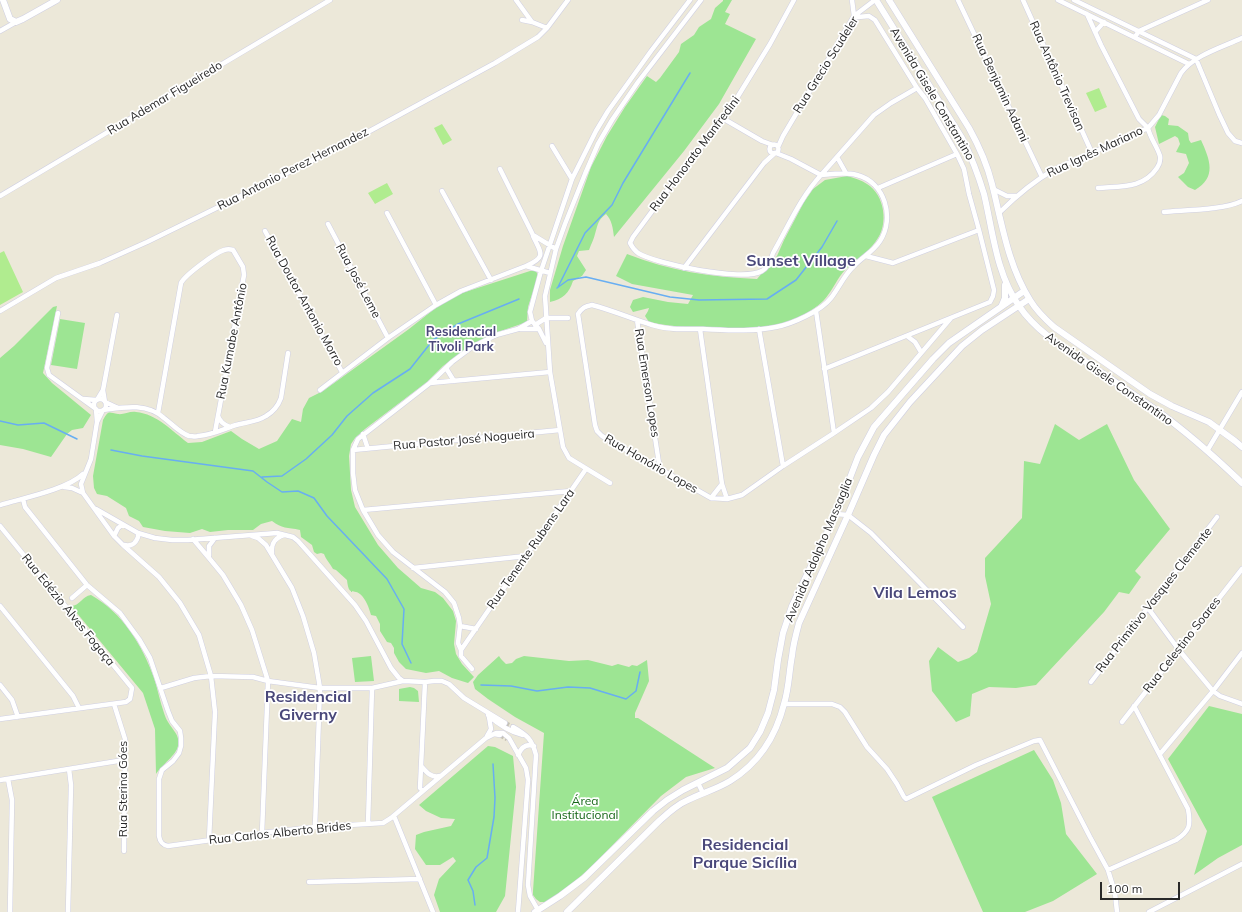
<!DOCTYPE html>
<meta charset="utf-8">
<style>
body{margin:0}
#map{position:relative;width:1242px;height:912px;overflow:hidden;background:#ece8d9;font-family:Mulish,sans-serif}
canvas{display:block}
.scale{position:absolute;left:1100px;top:882px;width:80px;height:18px;box-sizing:border-box;border:2px solid #292929;border-top:0;padding-left:5px;font-size:12px;line-height:14px;white-space:nowrap;color:#292929;-webkit-text-stroke:3px #fff;paint-order:stroke}
</style>
<div id="map">
<canvas width="1242" height="912"></canvas>
<div class="scale">100 m</div>
</div>
<script>
const g = document.querySelector('canvas').getContext('2d');
g.lineJoin = 'round';
function paint(path, color) { g.fillStyle = color; g.fill(path, 'evenodd'); }
function strokePath(path, color, width, dash) { g.strokeStyle = color; g.lineWidth = width; g.lineCap = dash ? 'butt' : 'round'; g.setLineDash(dash || []); g.stroke(path); }
function label(font, color, halo, rows, align = 'center') {
  g.font = font + ' Mulish,sans-serif'; g.lineWidth = 3.5; g.setLineDash([]); g.textBaseline = 'middle'; g.strokeStyle = halo; g.fillStyle = color; for (const [text, x, y, turn = 0] of rows) {
    g.save(); g.translate(x, y); g.rotate((+turn || 0) * Math.PI / 180); g.textAlign = isNaN(turn) ? turn : align; if (halo) g.strokeText(text, 0, 0); g.fillText(text, 0, 0); g.restore();
  }
}
const green = new Path2D(`
 M723,0h9l-7,12 5,2 -5,10 31,15 -37,65 -35,47 -70,86c-1,-8 -2,-17 -8,-23 -8,6 -8,10 -11,20 -1,5 -4,10 -6,16l-10,1 -2,5 9,14 -4,6 -9,5c-4,12 -10,18 -23,21v-12l13,-44 28,-79 16,-31 18,-29 22,-31 9,6 4,-4 19,-26 2,-8 13,-9 5,-8 12,-8 4,-11 8,-7z
 M1161,115l4,1 4,3 -1,6 10,1 10,7 1,7 2,3 10,-3c9,20 16,37 -6,50l-7,-3 -10,-10 6,-4 5,-10 -3,-9 -10,-2 4,-8 -2,-6 -3,-2 -16,8 -4,-17z
 M847,176c7,2 14,4 20,8 18,11 22,41 9,57 -8,12 -21,19 -31,29 -8,9 -11,17 -17,25 -10,15 -35,26 -52,30 -14,4 -31,3 -45,3 -28,0 -55,0 -82,-6l-4,-6 3,-5 1,-3 -16,4 -3,-5 3,-7 10,-3 25,5 20,2 5,-9 -61,-11 -16,-8 11,-22c42,17 85,23 130,25l20,-23 7,-16 20,-38 9,-13 12,-9z
 M530,271h6l2,5 -10,31 -1,15 -32,11 -24,12 -28,21 -16,16 -62,47 -10,9 -4,6 -2,12 2,34 4,17 23,38 20,23 23,20 14,4 8,6 10,13 3,10 -2,23 2,10 6,10 12,13 -6,6 -16,-5 -13,-7 -13,2 -20,-4 -7,-7 -5,-9v-5l-3,-5 -4,-1 -7,-11v-7l-4,-8 -5,-1c-2,-7 -5,-16 -11,-21 -8,-6 -11,3 -13,-14l-11,-10 -3,-1c-3,-6 -7,-9 -9,-15l-3,-1 -4,1 -3,-2 -2,-7 -11,-8 -1,-7c-13,-3 -18,-1 -28,-9l-11,3 -8,6h-25l-18,2 -8,-3 -12,4 -25,-2 -22,-4 -4,-6 -10,-5 -3,-8 -19,-12 -10,-2 -3,-6 -1,-12 10,-56c6,-11 6,-7 15,-6 5,1 12,-3 18,-2 21,2 36,19 52,31l14,-1 29,-11 11,8 17,10 18,-8 15,-22 9,3 2,-13 6,-11 14,-7 86,-62 24,-19 14,-9 15,-8z
 M57,306l-14,67 9,10 39,32 -8,13 -11,2 -5,4 -16,23 -28,-8 -23,-4v-87l14,-12 39,-39z
 M60,319l25,4 -8,46 -26,-4z
 M1055,424l24,16 28,-16 27,56 36,49 -35,42 6,6 -12,17 -10,-2 -15,20 -68,73 -20,3 -27,-1 -17,7 -2,22 -14,6 -24,-31 -3,-30 9,-14 20,15 11,-4 8,-6 14,-48 -6,-28v-18l37,-40 2,-57 16,3z
 M91,595c31,17 52,51 63,83 4,12 6,24 10,35 1,3 2,6 4,9 5,9 12,12 10,24 -1,8 -17,20 -22,28l-1,-45 -12,-36 -72,-87c9,0 11,-10 20,-11z
 M371,656l3,25 -19,1 -3,-24z
 M499,656l2,3 5,5 6,-1 4,-4 8,-3 45,5 19,-1 24,6 6,-2 11,3 3,-2 5,1 10,-6 2,21 -14,32v5h3l77,50 -29,9 -25,19 -73,74 -21,18 -21,14h-6l-4,-3 -3,-4v-4l11,-158 -29,-16 -27,-18 -13,-10 -2,-7 5,-7z
 M410,687l4,1 4,3 1,11 -20,-1v-12z
 M1209,706l33,8v131l-24,13 -24,17 13,-44 -39,-72z
 M488,746l7,1 18,9 3,31 -11,109 -9,16h-56l-6,-17 5,-16 17,-18 -3,-4 -13,8h-14l-11,-16 1,-14 8,-3 27,-6 4,-7 -14,-1 -15,-7 -7,-6z
 M1034,750l19,30 8,23 5,31 31,40 -44,27 -28,11h-42l-51,-115z`);
const pitch = new Path2D(`
 M1099,88l8,19 -12,5 -9,-19z
 M442,124l10,16 -9,5 -9,-17z
 M387,183l6,11 -18,10 -7,-11z
 M4,251l19,41 -23,13v-52z`);
const stream = new Path2D(`
 M558,287l27,-54 27,-28 11,-22 67,-110
 M557,288l11,-8 18,-3 84,20 29,3 68,-1 29,-19 26,-33 15,-26
 M0,421l18,4 26,-2 33,16
 M111,450l31,6 111,15 14,11 15,10 16,-1 16,7 13,18 60,63 17,30 -2,35 9,19
 M262,477l20,-1 24,-17 26,-24 15,-19 26,-23 37,-24 23,-29 25,-16 61,-25
 M481,685l30,1 26,5 31,-4 22,1 36,11 10,-8 4,-19
 M475,905l-2,-14 -5,-11 8,-13 11,-9 7,-41 1,-19 -2,-34`);
const streetTunnel = new Path2D(`
 M505,723l8,4
 M500,735l7,4`);
const street = new Path2D(`
 M516,0l16,22 15,6
 M794,0l-24,44 -46,75 -46,57 -45,61 -3,6c2,4 4,7 8,10 18,11 105,29 124,18 6,-3 9,-11 11,-18 15,-26 27,-55 48,-78 12,-1 24,-3 36,0 28,7 38,43 23,66 -7,11 -18,16 -26,25 -10,9 -15,22 -23,32 -10,13 -39,26 -55,29 -24,5 -49,3 -73,2 -17,0 -35,1 -51,-4 -20,-6 -40,-15 -60,-20 -7,1 -10,3 -14,9l17,111 2,6 5,5 109,62 16,1 15,-4 41,-29 51,-33 37,-25 17,-16 63,-74
 M958,0l84,177
 M1023,0l69,153
 M1058,0l131,64
 M1074,0l122,59 23,55 9,19 7,8 7,2
 M1087,14l14,31 38,74 9,9
 M522,20l10,2
 M0,31l16,-9
 M1095,32l9,-10
 M1135,37l4,-6 69,-31
 M724,119l38,22 11,4
 M769.5 149a4.5 4.5 0 1 1 9 0a4.5 4.5 0 1 1-9 0Z
 M552,146l20,33
 M778,147l5,-11 71,-120 21,-16
 M776,153l15,6 30,16 53,-60 17,-12 26,-15
 M837,157l9,16
 M500,169l33,66 23,14
 M878,188l79,-34
 M1098,188c22,-2 45,1 59,-20 2,-3 4,-7 3,-12 -3,-10 -10,-18 -12,-28
 M993,189l14,7h10
 M442,191l49,89
 M0,196l330,-196
 M1164,212c21,-2 60,-2 78,-11
 M387,213l49,92
 M999,213c17,-17 35,-32 56,-44l93,-41 11,-13 22,-42c13,-18 42,-26 61,-35
 M328,224l60,114
 M265,231l77,141
 M866,256l27,7 86,-33
 M526,266c21,-9 15,-13 7,-30
 M684,268l80,-105 11,-10
 M0,311l56,-33 44,-15 47,-21 96,-47 112,-56 140,-76 43,-26 9,-9 21,-28
 M816,311l18,122
 M58,313l-11,55 2,7 47,34 1,13 -6,37 -10,25 2,9 31,43 9,9 36,32 21,26 19,32 12,41 4,36 -6,128
 M117,315l-14,75 2,12 13,6
 M637,320l23,150
 M535,325l11,-7h22
 M520,329h19
 M700,329l22,155 5,15
 M759,329l24,137
 M907,336l8,6 6,10
 M546,343l-7,-14 -7,-8 -2,-9 11,-41 31,-92 24,-48 12,-20 43,-60 39,-51
 M446,368l8,13
 M824,369l166,-67 3,-6 1,-6 -15,-60 -10,-36 -5,-25 -7,-15 -32,-56 -8,-10 -42,-68 -6,-4 -11,1 -4,-1 -2,-16
 M430,383l120,-11
 M320,390l68,-52 48,-33 25,-14 65,-25 24,7
 M83,399l14,1 6,-10
 M94 405a6 6 0 1 1 12 0a6 6 0 1 1-12 0Z
 M158,413l23,-130c4,-8 34,-30 43,-33 3,-1 6,-1 9,0l10,17 1,8 -29,157
 M218,416c2,6 6,9 12,11
 M97,422l6,-12c22,-3 44,-7 61,8 8,6 16,15 25,18 3,0 7,1 9,0 14,-1 26,-7 38,-11 10,-3 21,-3 30,-9 7,-4 12,-10 15,-18l7,-45
 M363,434l5,15
 M353,450l207,-20
 M1207,451l35,-59
 M610,483l-41,-25 -6,-11 -13,-75 -5,-76 11,-47 9,-25 20,-50 13,-30 14,-24 26,-38 63,-82
 M64,487l8,1 11,5
 M711,498l11,-14
 M23,499l2,8 62,78 33,28 19,26 11,19 18,53 4,10 8,10 1,7v8l-2,7 -6,8 -11,9 -3,9v57c1,6 3,9 9,10l94,-13 53,-6 68,-4 8,-5 95,-80 8,-4 6,1
 M0,505c23,-7 66,-15 83,-31
 M96,509l42,24 17,5 17,2h16l89,-7 16,4 5,4 57,64 11,16 25,47 8,10 4,3
 M363,510l208,-19
 M836,514l12,1 23,18 92,94
 M0,526l132,162 -2,11 -4,3 -126,17
 M114,536l4,-8 4,-3
 M252,536l6,2 8,7 26,43 11,28 11,37 6,35 -5,139
 M193,539l16,19 14,17 18,30 11,25 16,51 -6,152
 M124,545c7,2 12,-2 14,-8v-4
 M272,553c-1,-10 3,-15 12,-18
 M209,556v-10l6,-8
 M413,568l113,-12
 M72,598l15,-13
 M0,606l73,90 6,12
 M1148,608l31,42 34,41 7,5 22,8
 M460,626l16,3
 M461,650l125,-181
 M472,669l-11,-13v-6l-3,-7 2,-17 -1,-8 -5,-15 -9,-11 -52,-40 -15,-17 -15,-25 -8,-20 -2,-17v-23l5,-11 72,-56 22,-21 20,-15 24,-12 22,-6 14,-8
 M1091,682l126,-165
 M0,685l12,15 6,17
 M161,688l33,-10 17,-2 42,1 15,4 52,7h52l31,-7 22,1 9,-1h8l7,3 15,14 41,25
 M114,704l11,35 -1,112
 M784,704h48l8,3 5,5 22,35 20,22 10,15 7,13 2,2 70,-34 58,-24 6,-1 50,97 18,33 7,23 2,19
 M488,715c11,10 22,17 35,20
 M1122,722l120,-153
 M513,727c14,8 19,12 23,28l-8,130 2,11 8,14
 M496,733h7l6,5 17,30 2,12 -10,132
 M487,736l4,-7 -2,-12
 M1160,754l53,-63 29,-38
 M518,755c3,-7 8,-12 16,-9
 M422,767c5,6 10,11 18,9
 M8,779l4,21 -2,112
 M0,780l124,-20
 M698,783l5,10
 M423,791l-3,-3 5,-106
 M394,816l39,96
 M368,824l4,-136
 M1108,870l68,-30c14,-9 15,-15 12,-31l-54,-103
 M309,882l111,-3
 M68,912l3,-127 -2,-16
 M1149,912l93,-48`);
const secondary = new Path2D(`
 M3,0l7,19 6,3 7,-3 34,-19
 M876,0l86,138c9,18 16,36 22,56 9,38 12,79 35,112 17,25 42,40 67,56 23,16 47,32 70,48 31,22 59,47 86,73
 M889,0l80,128c10,18 18,36 23,56 10,40 16,81 38,116 6,10 15,19 24,27l96,67 22,12 37,16 26,19 7,6
 M1002,305l3,-7v-13
 M535,912l25,-16 24,-18 69,-67 14,-11 16,-10 44,-22 23,-20 10,-16 8,-19 6,-23 4,-30 5,-27 9,-27 44,-92 22,-57 16,-30 59,-68 16,-16 75,-52
 M567,912l90,-89c10,-9 19,-18 31,-23 14,-7 29,-11 42,-19 29,-18 46,-45 54,-77 5,-16 5,-32 8,-48 1,-11 4,-22 7,-33l49,-108 26,-60 10,-20 26,-33 52,-56 20,-16 47,-31`);
const streetNames = [
 ["Rua Grecio Scudeler",826,65,-58],
 ["Rua Antônio Trevisan",1057,76,66],
 ["Rua Benjamin Adami",1000,88,65],
 ["Avenida Gisele Constantino",932,94,59],
 ["Rua Ademar Figueiredo",165,98,-31],
 ["Rua Ignês Mariano",1095,152,-25],
 ["Rua Honorato Manfredini",695,154,-53],
 ["Rua Antonio Perez Hernandez",293,169,-27],
 ["Rua José Leme",358,281,62],
 ["Rua Doutor Antonio Morro",304,301,61],
 ["Rua Kumabe Antônio",232,341,-79],
 ["Avenida Gisele Constantino",1109,379,35],
 ["Rua Emerson Lopes",647,383,81],
 ["Rua Pastor José Nogueira",464,440,-5],
 ["Rua Honório Lopes",651,464,30],
 ["Rua Tenente Rubens Lara",531,549,-55],
 ["Avenida Adolpho Massaglia",819,550,-67],
 ["Rua Primitivo Vasques Clemente",1154,600,-52],
 ["Rua Edézio Alves Fogaça",68,610,51],
 ["Rua Celestino Soares",1182,645,-52],
 ["Rua Sterina Góes",123,789,-90],
 ["Rua Carlos Alberto Brides",280,833,-6]
];
const parkNames = [
 ["Área",585,801],
 ["Institucional",585,815]
];
const neighbourhoodNames = [
 ["Residencial",461,332],
 ["Tivoli Park",461,347]
];
const districtNames = [
 ["Sunset Village",801,261],
 ["Vila Lemos",915,593],
 ["Residencial",308,697],
 ["Giverny",308,715],
 ["Residencial",745,845],
 ["Parque Sicília",745,863]
];
paint(green, '#9de593');
paint(pitch, '#b0ec8f');
strokePath(stream, '#68aef2', 1.5);
strokePath(streetTunnel, '#c5c2b6', 4.5, [4.5, 2]);
strokePath(street, '#cfcfe2', 5.5);
strokePath(secondary, '#cfcfe2', 7);
strokePath(street, '#fff', 4.5);
strokePath(secondary, '#fff', 6);
label('12px', '#292929', '#fff', streetNames);
label('12px', '#176718', '#fff', parkNames);
label('bold 13px', '#4a487a', '#fff', neighbourhoodNames);
label('bold 16px', '#4a487a', '#fff', districtNames);
</script>
